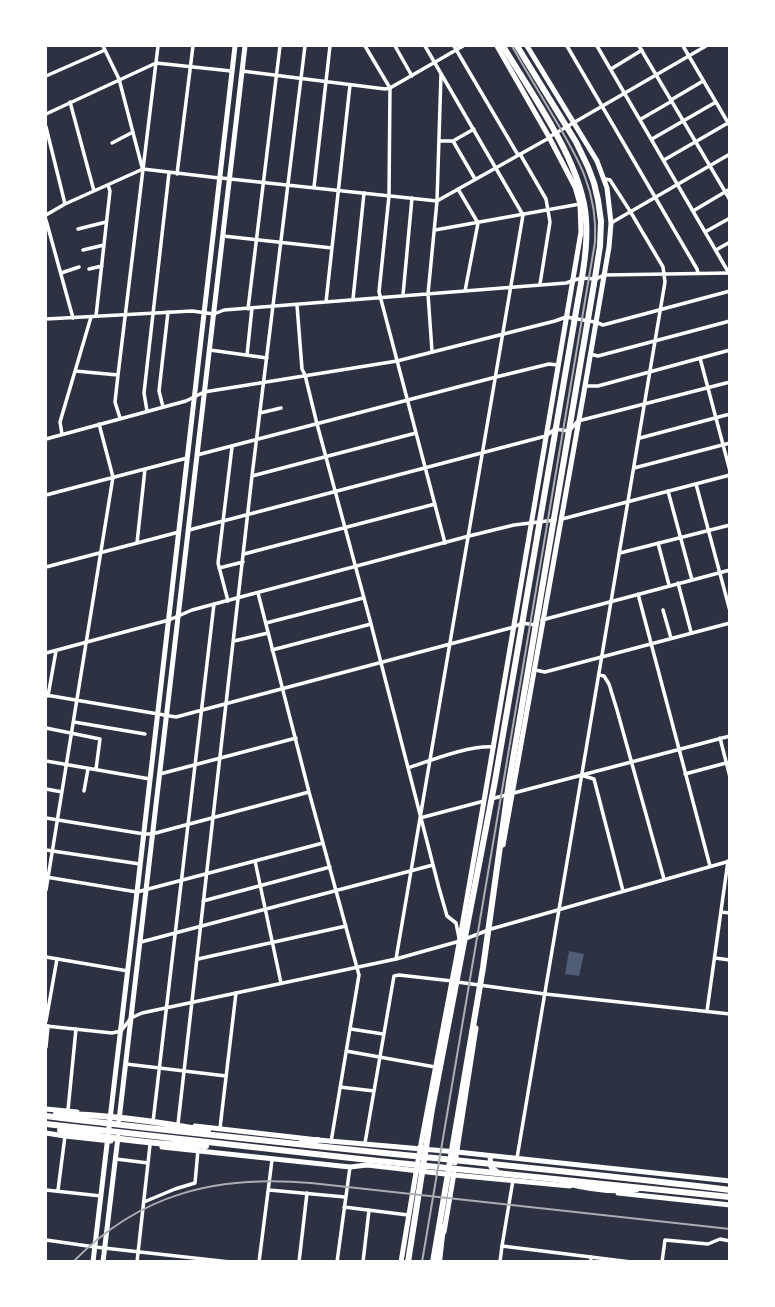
<!DOCTYPE html>
<style>
body{margin:0}
#map{position:relative;width:775px;height:1307px;overflow:hidden;background:#2d3142;font-family:"DejaVu Sans",sans-serif}
canvas{display:block}
.frame{position:absolute;inset:0;border:47px solid #fff;pointer-events:none}
</style>
<div id="map">
<canvas width="775" height="1307"></canvas>
<div class="frame"></div>
</div>
<script>
const g = document.querySelector('canvas').getContext('2d');
g.lineJoin = 'round';
function paint(path, color) { g.fillStyle = color; g.fill(path, 'evenodd'); }
function strokePath(path, color, width, dash) { g.strokeStyle = color; g.lineWidth = width; g.lineCap = dash ? 'butt' : 'round'; g.setLineDash(dash || []); g.stroke(path); }
const water = new Path2D(`
 M569,951l15,3 -5,22 -14,-2z`);
const minor = new Path2D(`
 M103,46l16,33 23,88
 M365,46l25,42 -1,108 -10,96 66,251
 M395,46l17,30
 M454,46l64,109
 M567,46l130,223 1,4
 M597,46l133,229
 M639,46l91,154
 M683,46l47,80
 M611,69l31,-19
 M242,71l143,18 5,-1 73,-42
 M46,76l59,-26
 M671,100l32,-19
 M70,102l24,89
 M46,114l110,-51 75,8
 M641,119l31,-18
 M46,127l19,77
 M549,137l157,-91
 M652,139l64,-37
 M439,141h14l21,-12
 M453,141l22,38
 M112,143l21,-11
 M520,154l26,45 4,23 -10,62
 M664,160l64,-37
 M177,174l16,-128
 M605,179l5,1 20,31
 M314,187l16,-141
 M458,189l20,34 -13,68
 M693,211l37,-22
 M46,215l19,-11 78,-35 76,9
 M46,220l27,98
 M611,223l119,-69
 M78,229l28,-7
 M435,230l145,-26
 M705,232l25,-14
 M223,236l109,12
 M83,250l21,-5
 M716,250l14,-8
 M89,269l13,-3
 M61,273l18,-6
 M403,295l9,-97
 M353,299l11,-106
 M326,302l24,-217
 M297,305l5,64 3,6 12,49 54,200 68,264 8,28 9,7 3,15
 M248,309l32,-263
 M214,314l10,-4 342,-27 15,-5 15,1 8,-4
 M96,316l14,-125 -2,-6
 M566,317l29,5 8,3 127,-34
 M210,350l57,8
 M432,351l-4,-57 9,-93 4,-127
 M590,354l8,2 132,-35
 M247,355l5,-47
 M700,358l30,113
 M75,371l43,4
 M585,386h13l132,-36
 M163,407l-4,-16 9,-79
 M147,411l-3,-18 25,-220
 M260,413l21,-5
 M120,418l-5,-16 3,-27 40,-329
 M62,434l-2,-12 31,-105
 M640,438l90,-24
 M46,439l140,-38 8,-4
 M197,455l299,-78 53,-13 9,1
 M634,468l96,-25
 M252,476l164,-43
 M696,484l34,127
 M668,491l24,89
 M46,495l141,-37
 M189,530l357,-94 9,-7 14,2 9,-10 152,-39
 M137,543l8,-74
 M658,543l11,42
 M620,553l110,-28
 M244,554l191,-50
 M46,567l133,-35
 M219,568l24,-6
 M678,583l13,49
 M258,593l51,199 50,183 -28,167
 M638,594l72,272
 M228,601l-10,-38 14,-116
 M663,610l8,28
 M542,620l188,-50
 M266,623l97,-25
 M234,641l34,-8
 M272,650l99,-26
 M535,670l10,2 185,-49
 M599,675l5,1 5,8 8,26 47,169
 M46,695l130,22 338,-90 8,-4 14,2
 M48,696l8,-45
 M74,722l71,12
 M46,728l54,11 -4,30
 M720,738l10,39
 M46,761l104,18
 M408,768c24,-8 61,-23 86,-21
 M160,774l136,-36
 M685,774l41,-11
 M584,776l10,3 29,112
 M46,789l16,3
 M84,791l4,-22
 M491,799l239,-63
 M46,818l98,16h8l157,-42
 M420,818l64,-17
 M46,850l94,14
 M255,861l26,122
 M46,890l67,-413 -14,-53
 M137,892l186,-49
 M203,901l127,-34
 M721,912l9,1
 M141,942l292,-77
 M715,958l15,2
 M198,959l148,-33
 M396,959l127,-744 -98,-169
 M707,1011l21,-150
 M46,1021l11,-62
 M351,1029l32,5
 M46,1047l2,-21
 M346,1051l89,16
 M126,1064l100,12
 M340,1087l34,4
 M68,1110l8,-81
 M153,1122l61,-518
 M178,1124l74,-648 53,-430
 M220,1128l16,-135
 M365,1143l29,-167 5,-1 53,6
 M116,1159l32,4
 M513,1180l-11,66 129,16
 M46,1190l55,6
 M58,1190l7,-54
 M144,1202l31,-13 20,-6 3,-33
 M344,1207l64,8
 M46,1240l49,7 135,15
 M137,1262l13,-117
 M299,1262l8,-69
 M337,1262l13,-95
 M363,1262l6,-52`);
const tertiary = new Path2D(`
 M221,178l216,23 112,-63
 M604,275l126,-2
 M46,319l146,-8 22,3
 M194,397l10,-5 193,-31 158,-40 11,-4
 M562,519l168,-44
 M46,653l123,-33 23,-10 277,-74 45,-11 41,-5
 M46,877l91,15
 M46,957l82,14
 M457,982l88,12 185,20
 M46,1026l66,7 9,-2 10,-13 11,-5 254,-54 64,-18 31,-12 239,-68
 M517,1158l148,-876 -2,-15 -33,-56
 M269,1190l76,7
 M259,1262l13,-102
 M500,1262l2,-16
 M591,1262v-5
 M662,1262l3,-22 43,4 12,-5 10,2`);
const primary = new Path2D(`
 M503,845l82,-459 24,-139 2,-24 -4,-35 -10,-27 -70,-115
 M455,1163l21,-135
 M444,1232l10,-59
 M401,1262l19,-113 37,-194 27,-154 97,-569 -1,-28 -5,-17 -26,-50 -52,-91`);
const trunk = new Path2D(`
 M46,1109l31,3
 M119,1120l126,-1074
 M195,1126l123,14 139,12 273,29
 M46,1133l19,3 46,5
 M162,1147l188,20 17,-2 87,10 116,11
 M490,1156l1,11 8,6
 M618,1193l112,12
 M93,1262l44,-370 98,-846
 M103,1262l15,-125`);
const motorway = new Path2D(`
 M56,1114c49,0 104,8 152,17
 M46,1116c227,28 456,47 684,74
 M46,1124l323,36 361,37
 M60,1130c48,8 97,15 146,16
 M302,1142l16,-2
 M562,1182c24,6 51,11 75,7
 M408,1262l24,-153 63,-328 83,-481c5,-27 10,-54 8,-81 -4,-57 -54,-124 -83,-173
 M433,1262l50,-294 26,-186 86,-504 5,-32 1,-25 -3,-21 -4,-17 -6,-16 -12,-25 -59,-96
 M439,1262l4,-35`);
const rail = new Path2D(`
 M73,1262c67,-69 144,-87 238,-79l419,46
 M422,1262l173,-1020c3,-51 -17,-84 -42,-126 -14,-24 -28,-47 -41,-70`);
paint(water, '#4f5d75');
strokePath(minor, '#fff', 3.5);
strokePath(tertiary, '#fff', 3.5);
strokePath(primary, '#fff', 5);
strokePath(trunk, '#fff', 5);
strokePath(motorway, '#fff', 6);
strokePath(rail, '#abadb3', 2);
</script>
